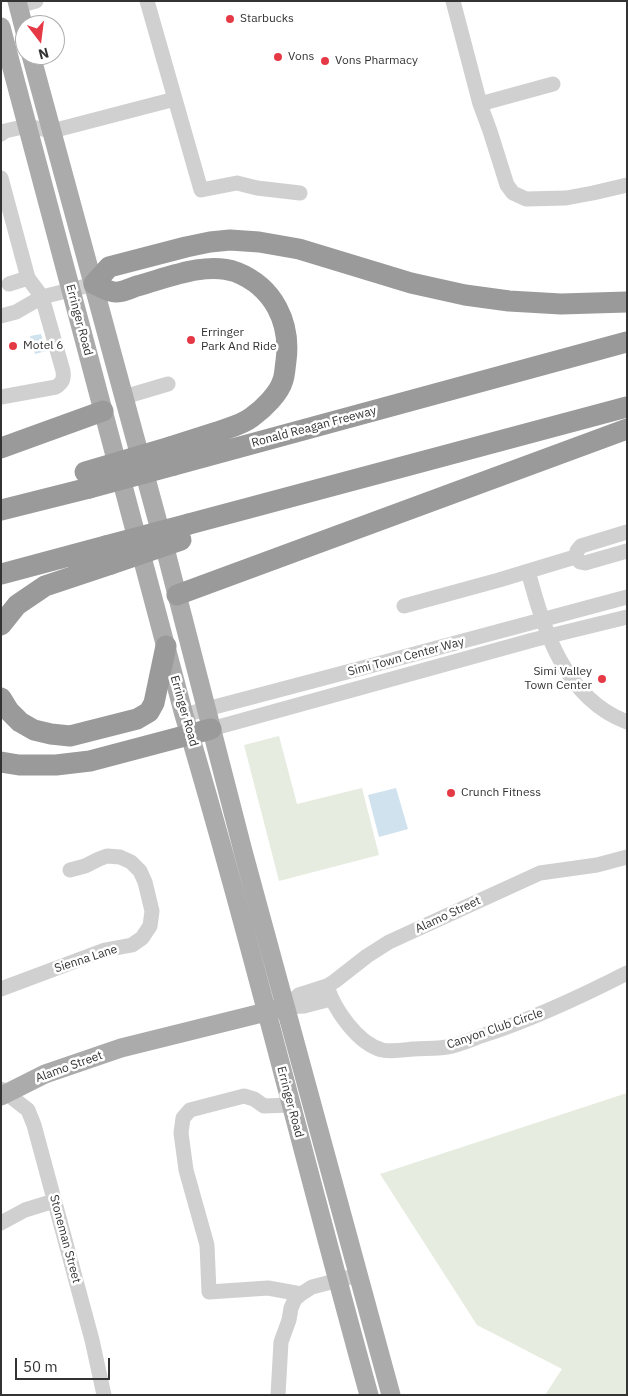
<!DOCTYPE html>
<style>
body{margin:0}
#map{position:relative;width:628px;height:1396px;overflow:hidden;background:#fff;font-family:"IBM Plex Sans",sans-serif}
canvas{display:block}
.frame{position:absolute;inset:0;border:2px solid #333;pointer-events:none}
.north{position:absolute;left:15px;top:15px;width:50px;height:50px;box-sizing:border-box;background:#fff;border:1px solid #adadad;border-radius:50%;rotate:165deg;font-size:14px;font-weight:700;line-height:20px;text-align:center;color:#333}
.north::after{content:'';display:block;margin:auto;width:18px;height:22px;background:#e63946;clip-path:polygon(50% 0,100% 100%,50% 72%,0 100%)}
.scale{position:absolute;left:15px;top:1358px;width:95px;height:22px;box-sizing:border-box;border:2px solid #333;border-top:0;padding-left:6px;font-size:15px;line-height:18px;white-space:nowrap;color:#333;-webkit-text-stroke:4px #fff;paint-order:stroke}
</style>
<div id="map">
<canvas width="628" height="1396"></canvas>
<div class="frame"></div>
<div class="north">N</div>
<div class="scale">50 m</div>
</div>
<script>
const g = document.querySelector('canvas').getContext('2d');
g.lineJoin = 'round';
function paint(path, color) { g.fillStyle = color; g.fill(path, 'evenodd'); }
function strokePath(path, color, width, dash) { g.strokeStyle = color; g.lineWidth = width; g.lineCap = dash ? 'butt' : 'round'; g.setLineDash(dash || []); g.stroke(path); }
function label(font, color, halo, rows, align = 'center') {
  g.font = font + ' "IBM Plex Sans",sans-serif'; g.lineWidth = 5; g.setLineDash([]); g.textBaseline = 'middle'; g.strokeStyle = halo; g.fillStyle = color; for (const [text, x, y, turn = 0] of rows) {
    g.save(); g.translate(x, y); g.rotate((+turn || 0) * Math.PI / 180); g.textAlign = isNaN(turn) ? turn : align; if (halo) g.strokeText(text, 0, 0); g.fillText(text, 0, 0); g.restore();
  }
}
const green = new Path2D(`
 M279,736l18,68 65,-16 17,67 -100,26 -35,-136z
 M627,1093v302h-82l17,-26 -85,-44 -97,-151z`);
const water = new Path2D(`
 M41,334l5,17 -11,3 -5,-18z
 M396,788l12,41 -29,8 -11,-42z`);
const minor = new Path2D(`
 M147,1l54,189 36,-7 20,5 43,5
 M453,1l27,103 10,27 17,54 6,8 13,6 40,-1 27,-5 34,-8
 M18,6l18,-5
 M480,104l73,-20
 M1,134l4,-3 22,-5 25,5 123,-32
 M1,178l27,100 14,19 21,74c1,8 0,11 -7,16l-55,10
 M9,284l19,-6
 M1,316l15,-4 26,-15 52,-13
 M124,397l44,-13
 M575,557l2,-6 4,-5 46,-14
 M575,557l5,5 5,1 42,-12
 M528,571c16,59 36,127 99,151
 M404,606l95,-26 76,-23
 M184,715l197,-52 246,-66
 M211,729l322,-89 94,-23
 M327,986c7,23 30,57 55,64 10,2 21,0 31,-1 11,-1 23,0 34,-2 12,-2 25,-8 37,-12 49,-16 96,-38 143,-62
 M1,989l104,-39 27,-5 10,-7 8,-12 2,-15 -7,-29 -5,-11 -9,-9 -11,-5 -13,-1 -8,3 -14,7 -15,4
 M285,1007l14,-12 28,-9 8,-5 32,-25 22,-14 151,-69 57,-8 30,-8
 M285,1007l19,-1 27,-7
 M1,1089l27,21 6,15 58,215 12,55
 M291,1105l-27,1 -10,-7 -10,-3 -54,14 -7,8 -2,15 5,37 21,75 2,47 59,-4 33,6
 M1,1223l24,-13 29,-9
 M278,1395l3,-53 8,-22 2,-12 4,-9 6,-5 11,-7 46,-12`);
const major = new Path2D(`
 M17,1l8,31
 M1,27l183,688c67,225 122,453 185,680
 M31,55l135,497 77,299 148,544
 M1,1096l44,-22 76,-26 157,-39`);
const highway = new Path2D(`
 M170,447c16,-5 31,-10 47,-15 11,-4 25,-7 35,-15 11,-8 27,-23 31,-37 2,-6 2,-13 3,-19 5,-38 -12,-74 -50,-89 -30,-11 -69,6 -99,14 -6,2 -16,7 -22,6 -7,0 -15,-6 -21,-8l15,-17 77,-20 24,-5 20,-2 29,2 40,7 112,34 54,12 44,6 52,3 66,-2
 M1,448l102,-37
 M174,465l453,-123
 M1,510l88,-22
 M189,524l438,-117
 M1,574l105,-28
 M177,595l450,-166
 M1,625l16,-20 28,-19 66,-22
 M1,698l8,13 11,11 14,8 17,4 19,2 67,-17 12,-7 5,-9 12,-57
 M1,762l18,3h37l34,-4 121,-32`);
const highwayBridge = new Path2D(`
 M85,472l85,-25
 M89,488l85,-23
 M106,546l83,-22
 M111,564l70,-24`);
const markers = [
 [230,19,5,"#e63946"],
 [278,57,5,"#e63946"],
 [325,61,5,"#e63946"],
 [191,340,5,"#e63946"],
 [13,346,5,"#e63946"],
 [602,679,5,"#e63946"],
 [451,793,5,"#e63946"]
];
const poiNames = [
 ["Starbucks",240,19],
 ["Vons",288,57],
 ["Vons Pharmacy",335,61],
 ["Erringer",201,333],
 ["Park And Ride",201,347],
 ["Motel 6",23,346],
 ["Simi Valley",592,672,"right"],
 ["Town Center",592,686,"right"],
 ["Crunch Fitness",461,793]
];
const streetNames = [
 ["Erringer Road",79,320,75],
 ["Ronald Reagan Freeway",314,427,-15],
 ["Simi Town Center Way",406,657,-15],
 ["Erringer Road",184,711,74],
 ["Alamo Street",448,915,-25],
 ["Sienna Lane",86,959,-18],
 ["Canyon Club Circle",495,1029,-19],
 ["Alamo Street",69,1067,-20],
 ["Erringer Road",290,1102,75],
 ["Stoneman Street",65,1239,75]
];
paint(green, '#e6ecdf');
paint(water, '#cfe2ee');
strokePath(minor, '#d0d0d0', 15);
strokePath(major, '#ababab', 19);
strokePath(highway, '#9a9a9a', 21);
strokePath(highwayBridge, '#9a9a9a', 21);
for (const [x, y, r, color] of markers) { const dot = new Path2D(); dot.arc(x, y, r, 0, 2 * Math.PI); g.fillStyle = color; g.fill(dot); strokePath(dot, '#fff', 2); }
label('12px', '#333', '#fff', poiNames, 'left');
label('12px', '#333', '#fff', streetNames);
</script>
